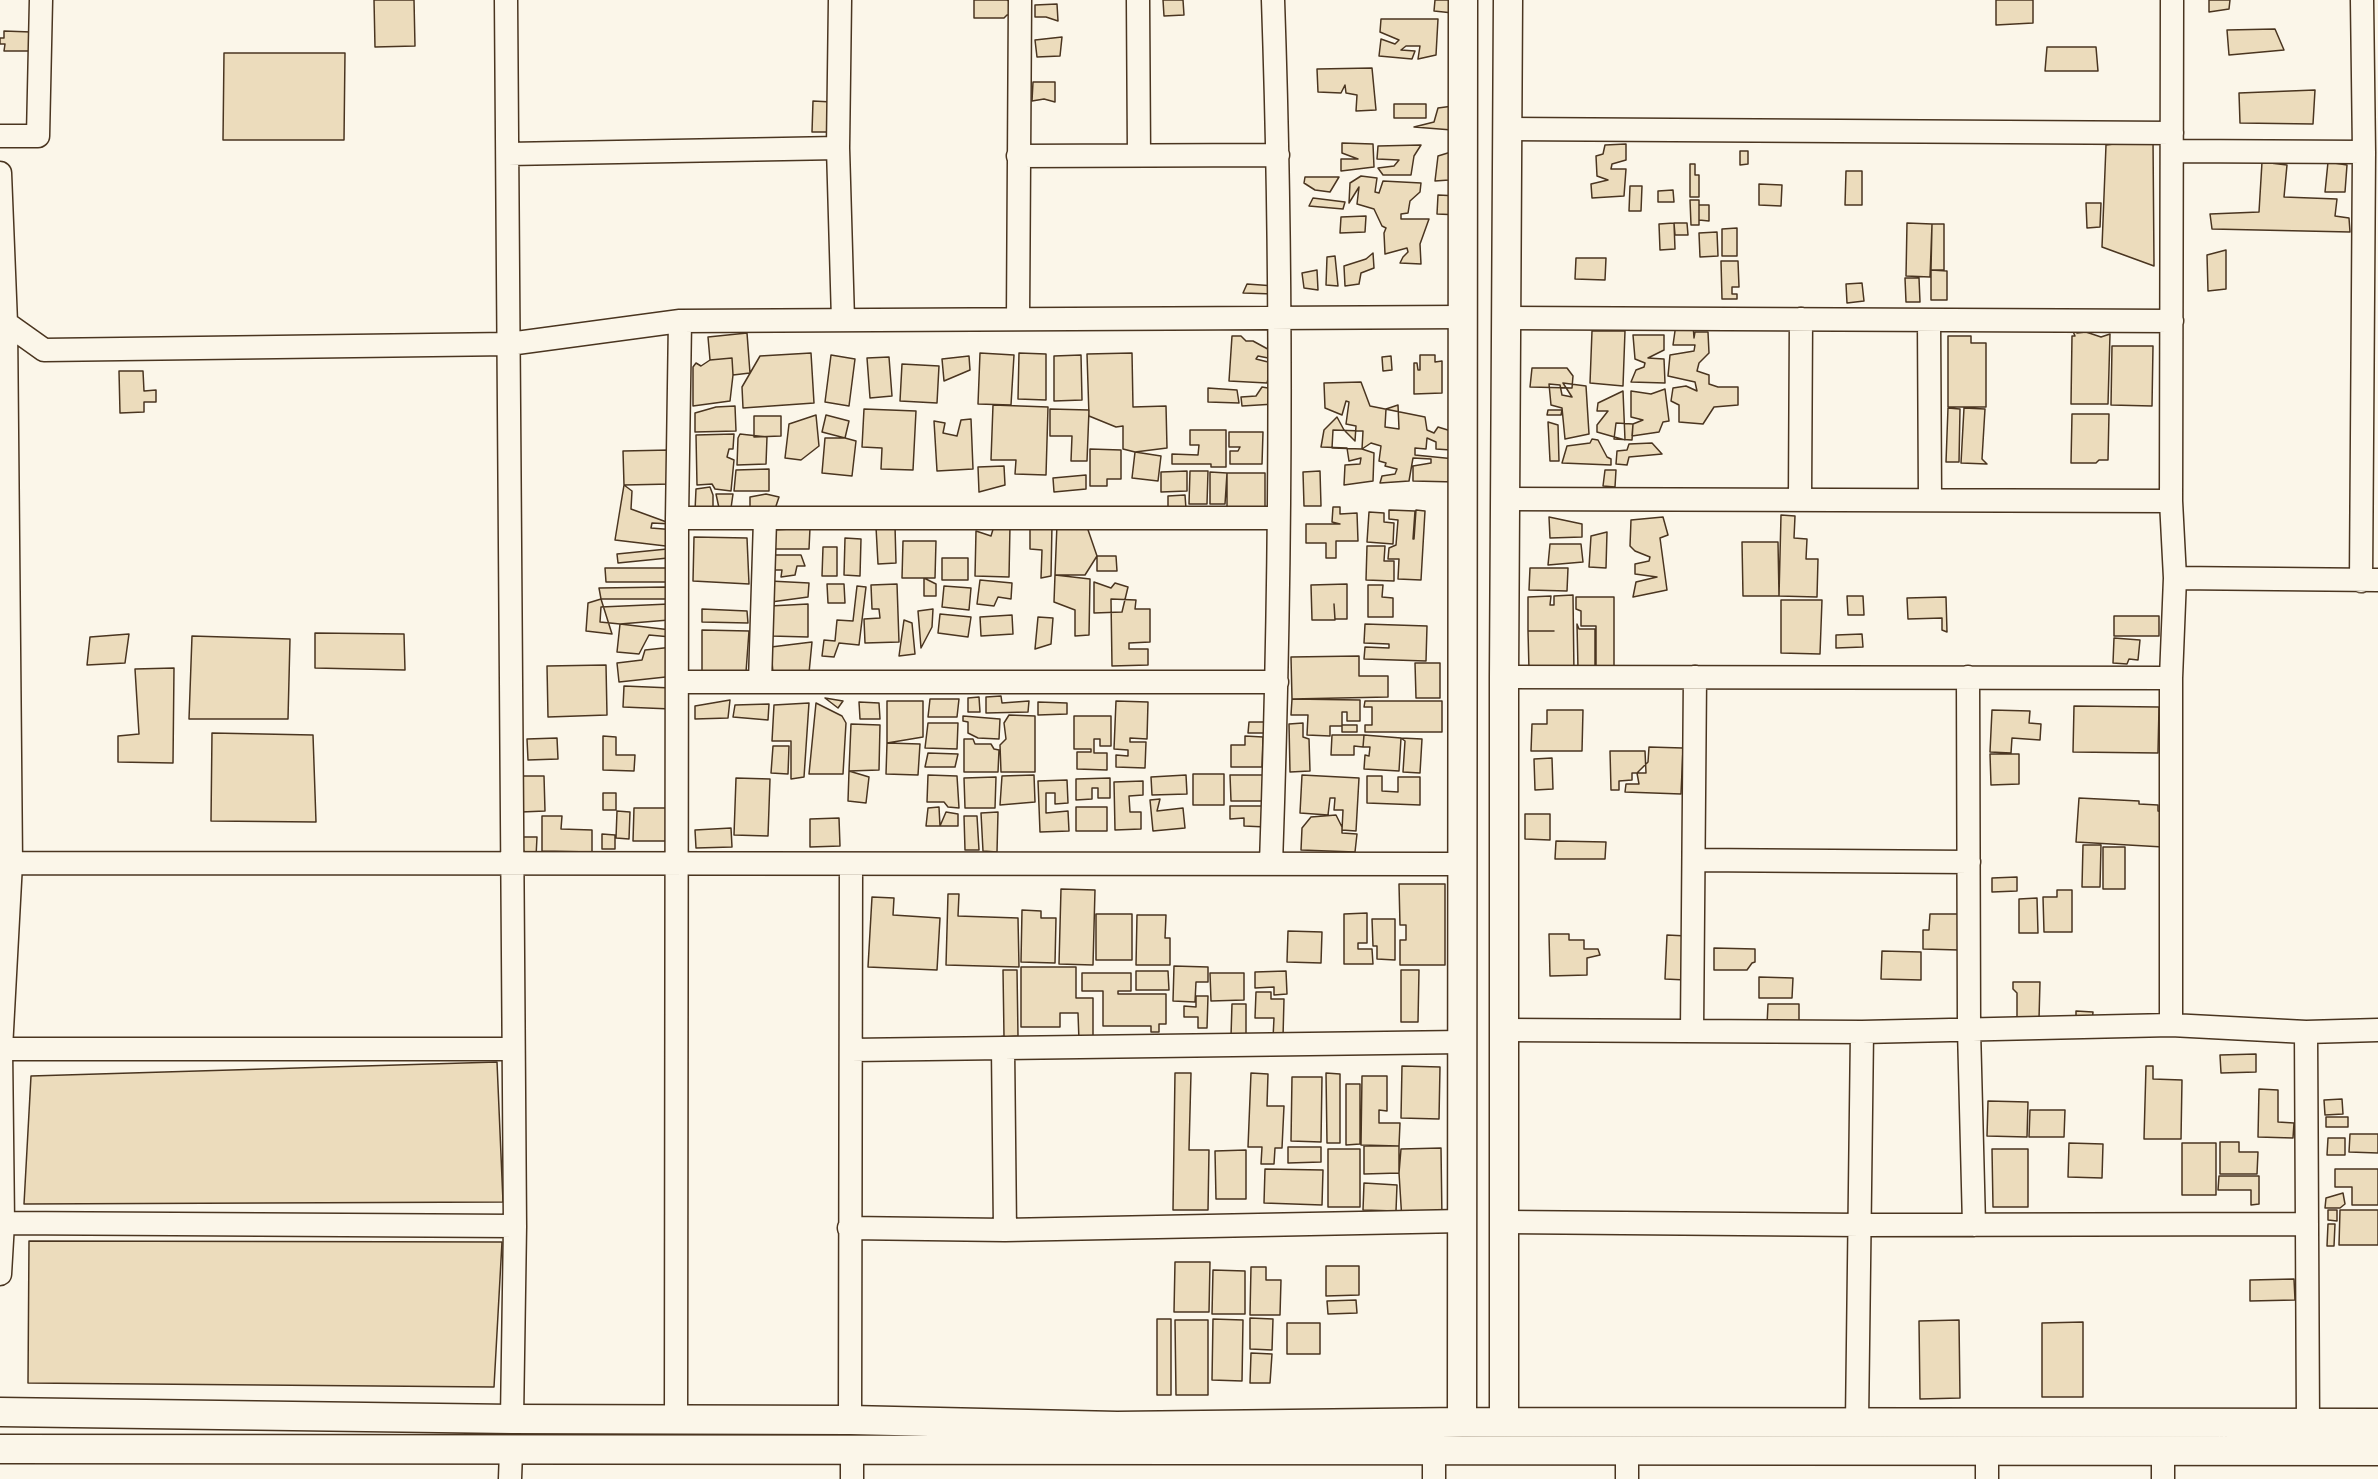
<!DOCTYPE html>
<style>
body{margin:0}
canvas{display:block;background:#fbf6e9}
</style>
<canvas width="2378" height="1479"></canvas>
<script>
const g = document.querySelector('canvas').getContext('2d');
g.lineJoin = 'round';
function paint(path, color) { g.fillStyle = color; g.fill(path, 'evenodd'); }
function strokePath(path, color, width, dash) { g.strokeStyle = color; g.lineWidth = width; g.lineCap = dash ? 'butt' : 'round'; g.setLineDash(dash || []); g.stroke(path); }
const building = new Path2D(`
 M374,0h40l1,46 -40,1z
 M974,0h33l7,3v12h-7l-3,3h-30z
 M1163,0h20l1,15 -20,1z
 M1435,0h19l-1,13 -19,-2z
 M1996,0h37v23l-37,2z
 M2209,0h21l-1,9 -20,3z
 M1057,4l1,17 -12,-4h-11v-12z
 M1381,19h57l-2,36 -18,4 2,-13h-14l-5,4 14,1 -3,8 -33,-3 2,-17 14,5 4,-4 -19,-8z
 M2275,29l9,21 -55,5 -2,-25z
 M4,31l27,1v19h-27l1,-7h-5v-6h4z
 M1062,37l-2,19 -23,1 -2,-17z
 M2047,47h49l2,24h-53z
 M224,53h121l-1,87h-121z
 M1372,68l4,42 -20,1 1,-16 -11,-2 -1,-8 -4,8 -23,-1 -1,-23z
 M1033,82h22v20l-11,-3 -12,2z
 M2315,90l-2,34 -73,-1 -1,-30z
 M813,101l19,1v30h-20z
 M1394,104h32v14h-32z
 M1453,106l-1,24 -38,-3 20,-5 4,-14z
 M2153,139l1,127 -52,-19 4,-102z
 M1342,143l31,1 1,23 -33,4v-12h17l-16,-6z
 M1626,144v16l-14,4 -1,5h15l-2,27 -32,2 -1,-14 17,-4 -11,-4 -1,-20 7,-2 2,-9z
 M1421,145l-7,11 -3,19h-28l-5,-7 16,-2 5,-6 -22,-1 1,-13z
 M1740,151h8v13l-8,1z
 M1451,152l-2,28 -14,1 3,-25z
 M2262,162l25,3 -3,32 53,2 -2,17 14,2 1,14 -138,-3 -2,-15 49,-2z
 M2328,162l19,3 -2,27h-20z
 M1690,164h5v11h4v22h-9z
 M1846,171h16v34h-17z
 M1361,176l16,2 -2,14 4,1 4,-12 38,2 -1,9 -10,9 -2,12 -7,1v5h28l-9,25 1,20 -21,-1 3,-6 5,-5 -1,-4 -22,6 -1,-21 2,-5 -4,-2 -8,-17 -17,-5 2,-17 -10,16 1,-20z
 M1305,177h34l-9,15 -15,-2 -11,-7z
 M1759,184l23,1 -1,21 -22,-1z
 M1630,186h12l-1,25h-12z
 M1673,190l1,12h-16v-11z
 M1438,195l20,1 2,19 -23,-1z
 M1313,198l32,4 -2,7 -34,-3z
 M1690,200h9v25h-8z
 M2086,203h15l-1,24 -13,1z
 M1699,205h10v16l-10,-1z
 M1366,216l-1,16 -25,1 1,-16z
 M1674,223l1,26 -15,1 -1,-26z
 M1674,223h13l1,12h-13z
 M1907,223l25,1 -2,53 -24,-1z
 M1932,224h12v46h-13z
 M1737,228v28h-15v-27z
 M1717,232l1,24 -18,1 -1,-24z
 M2226,250v39l-18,2 -1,-36z
 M1373,253l1,15 -13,5 -2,11 -14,2 -1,-20 22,-7z
 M1335,256l3,30 -12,-1 1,-28z
 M1576,258h30l-1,22 -30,-1z
 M1721,261h17l1,26h-7v7h5v5h-15z
 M1317,270l1,20 -14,-2 -2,-15z
 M1931,270l16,1v29h-16z
 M1905,278h14l1,24h-14z
 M1862,283l2,18 -17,2 -1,-19z
 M1247,284l28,2 -1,8 -31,-1z
 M1676,324h17l1,14 1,-6h13l1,21 -10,10 -2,8 12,4v9l9,3h20v18l-24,2 -11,17 -24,-2v-17l-8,-4 2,-13 13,-2 11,5 -2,-9 -27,-6 2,-21 24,-4 1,-6h-22z
 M2072,329l5,4 9,-1 15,5 9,-3 -2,70h-37l1,-68h3z
 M1592,331h33l-2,55 -33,-3z
 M747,333l3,40 -17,2 -1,-17 -22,2 -2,-23z
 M1633,335h31v15l-16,8 16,1 1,24 -34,-1 5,-12 8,-3 1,-4 -10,-4z
 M1232,336h9l5,5h7l22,12 -2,6 -15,-3 -2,3 16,4 -5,20 -38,-2z
 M1948,336h23v7h15v64h-38z
 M2112,346h41l-1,60 -41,-1z
 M811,353l3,50 -71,5 -1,-21 18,-31z
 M980,353l34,2 -3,50 -33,-1z
 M1019,353l27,1v46l-28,-1z
 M1132,353l1,54 33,-1 1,42 -32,4 -12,-3v-23l-7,1 -27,-11 -2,-62z
 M831,355l24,4 -6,47 -24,-4z
 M1081,355l1,45 -28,1v-45z
 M1420,355h15v7l7,-1v32l-28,1v-31h3l1,7h2z
 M969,356l1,14 -26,11 -2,-22z
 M1391,356l1,14 -9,1 -1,-14z
 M889,357l3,39 -22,2 -3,-40z
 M732,358l1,17 -3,26 -37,5v-39l3,-4 5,3 9,-6z
 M902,364l37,2 -2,37 -37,-2z
 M1532,368h35l6,8 -1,12 -42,-1z
 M119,371h24l1,20 12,-1v12h-12v10l-24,1z
 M1361,382l9,24 55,11 2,13 7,3 4,-6 13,4v19l-15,-1v-7l-9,-4 -1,11 -11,-1v7l40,4 1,23 -43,-1v-15l18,-3v-4l-18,-1 -4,23 -29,2 2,-7 13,-2 2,-5 -12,-3 1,-3 -7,-2 2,-15 -10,-3 -9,6 12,4 -1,28 -29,4 1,-20 15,-1 1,-6 -12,3 -2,-13 -26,-1 3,-17 13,-13 7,13 11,11 1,-15 -10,-2 3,-22 -3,-1 -4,14 -17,-7 -1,-25z
 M1563,383l23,3 3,48 -24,5 -3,-31 -11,-3 -2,-21 11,1 2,10 10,2z
 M1262,387l12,2 1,15 -33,2 -1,-9 15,-1z
 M1208,388l29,2 2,13 -31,-1z
 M1665,389l4,32 -6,1 -4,10 -27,4 1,-12 10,-4 -12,-3v-26l20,3z
 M1623,391l2,49 -28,-8v-7l11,-14h-11l1,-8z
 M993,405l55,2 -2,68 -31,-1 1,-14h-25z
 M1398,405l1,24 -14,-2 1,-18z
 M735,406l1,25 -41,1v-19l21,-6z
 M1948,408l12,1 -1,53h-13z
 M1964,408l21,1 -3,50 5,5 -26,-1z
 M864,409l52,2 -3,59 -32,-1 1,-21 -20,-1z
 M1050,409l39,1 -2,51h-16l1,-25h-22z
 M1548,410h14l-1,5h-14z
 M2072,414h37l-1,46h-9l-3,3h-25z
 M816,415l3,31 -18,14 -16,-2 4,-34z
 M826,415l23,6 -4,17 -23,-6z
 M754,416h27v20l-27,1z
 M971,419l2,50 -36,2 -3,-50 11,2 -2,10 14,3 4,-16z
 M1548,422l10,3 1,36h-9z
 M1616,423l17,1 -1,16 -18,-1z
 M1190,430h36v37h-15v-3h-39v-10l26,1 1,-10h-9z
 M1333,430l30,1 -1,18 -30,-1z
 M1229,432h34l-1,32h-32v-13h8l2,-4h-11z
 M734,434l-1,15h-4l-2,8 7,3 -3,31 -16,-2 -3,-5 -15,1 -1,-50z
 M740,434l27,3 -1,27 -29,1 1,-27z
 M825,438h20l11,3 -4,35 -30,-3z
 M1592,439l6,1 9,17 4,2v6l-49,-2 5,-17 23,-3z
 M1652,443l10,11 -33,3 -2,8 -11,-1 1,-13 10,-1 2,-6z
 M1090,449l31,1v29h-14v7h-17z
 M670,450l1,34 -47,1 -1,-34z
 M1135,452l26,4 -3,25 -26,-3z
 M1004,466l1,19 -26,7 -1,-25z
 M769,469v22h-35l2,-21z
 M1605,470h11l-1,17 -12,-1z
 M1187,471v20l-26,1v-20z
 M1190,471h18l-1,33h-18z
 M1320,471l1,35h-17l-1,-34z
 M1210,472l17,1 -2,31h-15z
 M1227,473h38v34l-38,1z
 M1086,475v14l-32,3 -1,-14z
 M624,485l8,6 -1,18 41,15 -20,-1 -1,5 25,2 -2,17 -59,-7z
 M710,487l3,8v15l-18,1 1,-22z
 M716,494h17l-2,14h-12z
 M766,494l13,3 -6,18 -23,-4v-14z
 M1185,495l1,14 -18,1v-14z
 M1333,507h7v7l17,-1 1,28h-22v17h-10v-15h-20v-19h34l-8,-2z
 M1389,510l26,1 -2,28h1l2,-29 9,1 -4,69 -23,-1 1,-20h-11l1,-11 7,-3 2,-25 -9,-1z
 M1369,512l15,1v9l10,1 -1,21 -26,-2z
 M1781,515l14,1 -1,22 13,1 -1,20h12l-1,38 -38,-1z
 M1549,517l33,7v13l-32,1z
 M1663,517l5,18 -8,3 7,52 -34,7 3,-15 21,-5 -22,-3v-10l14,-3 1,-4 -15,-6 -5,-5 1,-26z
 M1057,524h29l11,32 -12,19h-30z
 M1030,525h22l-1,51 -10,2 1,-28 -12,-1z
 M895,526l1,37 -18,1 -2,-37z
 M994,526h16l-1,51 -34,-1 1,-45 15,5z
 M810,528l-1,21h-36l-1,-19z
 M1607,532l-1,36 -17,-1 2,-31z
 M694,537l53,1 2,46 -56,-3z
 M845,538l16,1 -1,37 -16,-1z
 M903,541h33l-1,37h-33z
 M1742,542h36l1,54h-36z
 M1550,544h31l2,18 -35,3z
 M1367,546h18l-1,15h10v20l-28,-1z
 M823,547h14v29h-15z
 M667,549l1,9 -50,5 -1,-9z
 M769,555h32l4,11h-8l-2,9 -14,2 1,-7h-13z
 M1097,556h19l1,15h-20z
 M942,558h26v22h-26z
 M605,568h65v14h-64z
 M1530,568h38l-1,23 -38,-1z
 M1055,575l35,4 -1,56 -14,1v-26l-21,-8z
 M924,578l12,6v12h-12z
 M980,580l32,3 -1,16 -13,-2 -4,9 -17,-2z
 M770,581l39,2 -1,14 -37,5z
 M1094,582l17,6 4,-5 13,4 -6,25 -28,1z
 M827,584h17l1,19h-17z
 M897,584l2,58 -34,1 -1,-24 16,-1 -1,-9h-7l-1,-24z
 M1347,584v35h-12l-1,-15 1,16h-23l-1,-35z
 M1368,585h15l-1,12 11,1v19h-25z
 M857,586l9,1 -7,58 -20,-2 -5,14 -12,-1 2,-16 11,1 2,-21 16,1z
 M944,586l27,2 -2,22 -27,-3z
 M667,587l3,12h-69l-2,-11z
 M1573,595l1,80 -45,-5 -1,-39h26h-26v-34l23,-1 -1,9h4v-9z
 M1847,596h16l1,19h-16z
 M1576,597h38v76h-18v-47h-15v-15l-5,-2z
 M1946,597l1,35 -5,-2v-12l-34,1 -1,-21z
 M601,599l11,35 -26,-3 2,-28z
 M1111,599l25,1 -1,9h15v33l-21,1v6h19v16l-36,1z
 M1781,600h41l-2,54 -39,-1z
 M669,604v16l-49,4 -20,-2 1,-15z
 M808,604v33l-37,-1 -1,-30z
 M702,609l45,2 1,12 -46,-1z
 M933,609l-1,18 -11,21 -3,-37z
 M940,614l31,3 -3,20 -30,-4z
 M1012,615l1,19 -32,2 -1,-19z
 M2114,616h45v20h-45z
 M1038,617l15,1 -2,26 -16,5z
 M904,620l8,3 3,31 -16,2z
 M620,624l51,6v7l-22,-2 -10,19 -22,-2z
 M1365,624l62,2 -1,35 -62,-2 1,-12 24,1v-4l-25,-1z
 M1577,624l2,5h16v40h-17z
 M702,630l47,1 -3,41 -44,1z
 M315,633l89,1 1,36 -90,-2z
 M129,634l-4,29 -38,2 3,-28z
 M1862,634l1,13 -27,1v-13z
 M192,636l98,3 -2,80h-99z
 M2114,638l26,2 -2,20 -9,-1 -2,5 -14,-1z
 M812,642l-3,31 -36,1 -2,-27z
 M673,647l2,29 -56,6 -2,-19 25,-3 3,-10z
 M1359,656v20h29v21l-96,2 -1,-42z
 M1415,663h25v35h-24z
 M606,665l1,50 -59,2 -1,-51z
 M174,668l-1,95 -55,-1v-26l21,-2 -4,-65z
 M624,686l48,2 -1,21 -48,-2z
 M1001,696l1,7 27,-2 -1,11 -42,1v-16z
 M979,697l1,15h-12v-14z
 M825,698l18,3 -5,7z
 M930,699h29l-2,18h-29z
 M1292,699l68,1v21h-13v-9h-5v13h15v7h-15v-6h-12v10l-23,-1 1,-20h-17z
 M730,700l-2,18 -33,1v-13z
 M887,701h36v36l-36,6z
 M1116,701l32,1 -1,37 -17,-1v4h16l-1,26 -29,-1v-12l12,1v-6l-14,-1z
 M1365,701h77v31h-77v-7h7v-18h-8z
 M859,702l20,1 1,16h-20z
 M1038,702l29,1v11l-29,1z
 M809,703l-5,74 -13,2v-38h-19l2,-36z
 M816,703l26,13 4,7 -3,51h-34z
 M769,704l-1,16 -35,-3 2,-12z
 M2074,706l85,1 -1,46 -85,-1z
 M1547,710h36l-1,41h-51l1,-27h15z
 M1992,710l38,1 -1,12 12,1 -1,16 -28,-2 -1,15 -21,-1z
 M1009,715l26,1v56h-34l-1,-27 6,-6 -2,-16z
 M963,716l37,3 -1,20 -21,-1 -10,-5v-11l-5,-1z
 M1074,716h37v30h-11v-7h-6v14h13v17l-30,-1v-17h14v-3h-17z
 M1249,722h16l-1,11h-16z
 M928,723h30l-1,26 -32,-1z
 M1303,723v14l6,2 1,32 -20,1 -1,-48z
 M851,724l29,1 -1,45 -30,1z
 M212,733l101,2 3,87 -105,-1z
 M1332,735h32l-1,12 -9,-1v9h-23z
 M1364,735l37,3 -2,33 -35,-2 1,-14 4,1 1,-9h-7z
 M603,736l13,1v18h19l-1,16 -31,-1z
 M1245,736l18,1 -1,30h-31v-22h14z
 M557,738l1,21 -30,1 -1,-21z
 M1401,738l21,1 -2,34 -17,-1 2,-31z
 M964,739h9l2,5h16l3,5 5,1 -1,22h-34z
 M887,743l33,1 -2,31 -32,-1z
 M773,746h16l-1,28 -17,-1z
 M1649,747l34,1 -2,46 -56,-2 1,-8h13l-2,-11 11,-11z
 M1610,751h35l1,22h-14v7l-13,1v9h-8z
 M928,753l30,1 -3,13h-30z
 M1990,754h29v30l-28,1z
 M1552,758l1,31 -18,1 -1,-31z
 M849,771l20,6 -3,26 -18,-2z
 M1193,774h31v31h-31z
 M928,775l29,1 2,32 -11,-1 -4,-5h-17z
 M1034,775l1,27 -35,3 2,-29z
 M1186,775l1,19 -35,1 -1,-18z
 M1230,775h34v26h-33z
 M1302,775l57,3 -3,53 -14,-1 1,-20h-9l1,-12h-5l-2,17 -28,-2z
 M521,776h23l1,35 -24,1z
 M1367,776h15v15l16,1v-15h22v28l-53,-2z
 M996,777l-1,31h-30l-1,-30z
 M736,778l34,1 -2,57 -34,-1z
 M1110,778v20h-12v-10h-6v11l-16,1v-21z
 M1067,780l1,23 -13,1v-11h-9v20l22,-2 1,20 -29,1 -2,-51z
 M1143,781v14l-14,1 1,16h11v17l-26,1 -1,-48z
 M603,793h13v17h-13z
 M2079,798l60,3v3l19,1v6l7,1 -2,35 -87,-5z
 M1160,799l-3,12 26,-3 2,20 -32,3 -3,-31z
 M1230,806h36v21l-22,-1v-8l-14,1z
 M939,807l1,19h-14l2,-18z
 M1076,807h31v24h-31z
 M634,808h37v33h-38z
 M617,811l13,1 -1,27 -13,-1z
 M946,812l12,2v12h-18z
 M998,812l-1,40 -14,-1 -2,-38z
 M1525,814h25v26l-25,-1z
 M1336,815l6,12v6l15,1 -2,18 -54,-2 1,-22 9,-11z
 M542,816h20l-1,13 31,1v22l-50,-1z
 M964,816h13l2,34h-14z
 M839,818l1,28 -30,1v-28z
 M731,828l1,19 -36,1 -1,-18z
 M602,834l13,1v14h-13z
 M522,837h15l-1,20h-14z
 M1556,841l50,1 -1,17h-50z
 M2083,845h18l-1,42h-18z
 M2103,847h22v42h-22z
 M2017,877v14l-25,1v-14z
 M1399,884h46v81h-45v-25h6v-15h-6z
 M1061,889l34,1 -2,75 -34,-1z
 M2057,890h15v42h-28l-1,-35h14z
 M948,894h11l-1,22 60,2 1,49 -73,-2z
 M872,897l22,1 -1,17 47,3 -3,52 -69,-3z
 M2037,898l1,35h-19v-34z
 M1022,910l19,1v7h15l-1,45 -34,-1z
 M1367,913v30h-9v6h14l1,15h-29v-50z
 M1096,914h36v46h-36z
 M1930,914h29v36l-36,-1v-19h6z
 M1137,915h29l-1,23h5v27h-34z
 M1372,919h23v41l-18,-1v-13h-4z
 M1288,931l34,1 -1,31 -34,-1z
 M1549,934h20v6h15v9h14l2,6 -13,3v17l-37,1z
 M1667,935l20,1 -1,44 -21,-1z
 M1714,948l41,1v13l-3,1 -5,7h-33z
 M1882,951l39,1v28l-40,-1z
 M1174,966l34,1v15h-12l-1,20 -22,-1z
 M1021,967h55v31h17v42l-14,1 -1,-28h-18v14h-39z
 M1003,970h14l1,66 -14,1z
 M1401,970h18l-1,52h-17z
 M1136,971h32l1,19h-33z
 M1286,971l1,23 -13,1v-8l-19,1v-16z
 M1082,973h49v18h-13v3h48v30h-7v8h-8v-6h-48v-35h-21z
 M1210,973h34v27l-33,1z
 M1759,977l34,1 -1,20h-33z
 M2013,982h27l-1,37 -22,-1v-25l-4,-4z
 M1256,992h15v7h13l-1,38 -10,1 1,-20h-19z
 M1196,996h12l-1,32h-9v-11h-14v-11l12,1z
 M1232,1004h14v32h-15z
 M1768,1004h31v21h-32z
 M2076,1011l17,1 -1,11 -16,-1z
 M2256,1054v18l-35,1 -1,-18z
 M497,1062l6,140 -479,2 7,-128z
 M1402,1066l38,1 -1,52 -38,-1z
 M2146,1066h7v13l29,1 -1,59h-37z
 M1175,1073h16l-2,77h20l-1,60h-35z
 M1251,1073l17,1 -1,32h17l-2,42h-7l-1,16h-13l1,-17h-14z
 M1326,1073l14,1v69h-13z
 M1362,1076h25v35l-8,-1v13h21l-1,23 -38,-1z
 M1292,1077h30l-1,65 -30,-1z
 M1346,1084h14v60l-14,1z
 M2259,1089l19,1v32l16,1 -1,15 -35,-1z
 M2342,1099l1,15 -18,1 -1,-15z
 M1988,1101l40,1 -1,35 -40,-1z
 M2030,1110h35l-1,27h-35z
 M2326,1117h22v10h-22z
 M2350,1134h28v19l-29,-1z
 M2328,1138h17v17h-18z
 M2220,1142h19v10h19l-1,22h-37z
 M2069,1143l34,1 -1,34 -34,-1z
 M2182,1143h34v52h-34z
 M1364,1146h35v27l-35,1z
 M1288,1147h33v15l-33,1z
 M1441,1148l1,72 -40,1 -3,-48 2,-24z
 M1328,1149h32v58h-32z
 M1992,1149h36v58h-35z
 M1246,1150v49h-30l-1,-48z
 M1265,1169l58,1 -1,35 -58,-2z
 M2335,1169h43v36h-26v-18h-17z
 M2219,1176h40v28l-8,1v-15h-33z
 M1364,1183l33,2 -1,26 -33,-1z
 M2343,1193l2,11 -5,4h-15l1,-10z
 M2328,1210h9v11l-9,-1z
 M2340,1210h38v35h-39z
 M2328,1224h7l-1,22h-7z
 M29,1241l473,1 -8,145 -466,-4z
 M1175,1262h35l-1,50h-35z
 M1326,1266h33v29l-33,1z
 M1251,1267h15v13h15l-1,35h-30z
 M1213,1270l32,1v43h-33z
 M2294,1279l1,21 -45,1v-21z
 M1356,1300l1,13 -29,1 -1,-13z
 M1250,1318l23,1 -1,31 -22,-1z
 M1157,1319h14v76h-14z
 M1213,1319l30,1 -1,61 -30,-1z
 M1175,1320h33v75h-32z
 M1959,1320l1,78 -40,1 -1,-78z
 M2083,1322v75h-41v-74z
 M1287,1323h33v31h-33z
 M1251,1353l21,1 -2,29h-20z`);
const minor = new Path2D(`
 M506,0l9,1226 -3,193
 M840,0l-2,148 5,172
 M1138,0l1,155
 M1507,129l665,4
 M0,136h38l3,-136
 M2172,151l192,1
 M508,154l330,-6
 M1018,156l260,-1
 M0,173l6,150 5,540 -10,186 2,174 -3,51
 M1506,318l666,3
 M1018,319l2,-319
 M1929,320l1,179
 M0,323h6l38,27 465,-6 171,-23 783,-4
 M1505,499l666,2
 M1800,499l1,-180
 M677,518h600
 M2175,578l203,2
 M2361,581l3,-429 -2,-152
 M1504,677l667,1
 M1968,677l1,352 5,196
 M678,682h599
 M760,682l5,-162
 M1694,860l275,2
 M0,863l1462,1
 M1271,864c10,-288 12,-576 2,-864
 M2171,1025v-347l4,-100 -4,-77 1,-501
 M1505,1030l357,2 309,-7 135,7 72,-2
 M1692,1031l3,-354
 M2306,1032l2,392
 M1003,1048l2,182
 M1,1049h512
 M851,1050l611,-8
 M1505,1222l355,3 447,-1
 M3,1223l512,3
 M849,1228l156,2 457,-9
 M676,1420l1,-902 3,-197
 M850,1420l1,-556
 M1857,1422l5,-390
 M1987,1450v29
 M852,1451v28
 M510,1479l1,-28
 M1434,1479v-28
 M1627,1479v-28
 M2163,1479v-28`);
const tertiary = new Path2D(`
 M0,1412l512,7 338,1 267,6 345,-4 916,1
 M1462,1422l1,-1422
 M1504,1422v-745l4,-677
 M0,1449l2378,2`);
paint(building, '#ecdcbc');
strokePath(building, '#4a3520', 1.5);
strokePath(minor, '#4a3520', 25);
strokePath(tertiary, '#4a3520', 31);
strokePath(minor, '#fbf6e9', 22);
strokePath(tertiary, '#fbf6e9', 28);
</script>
